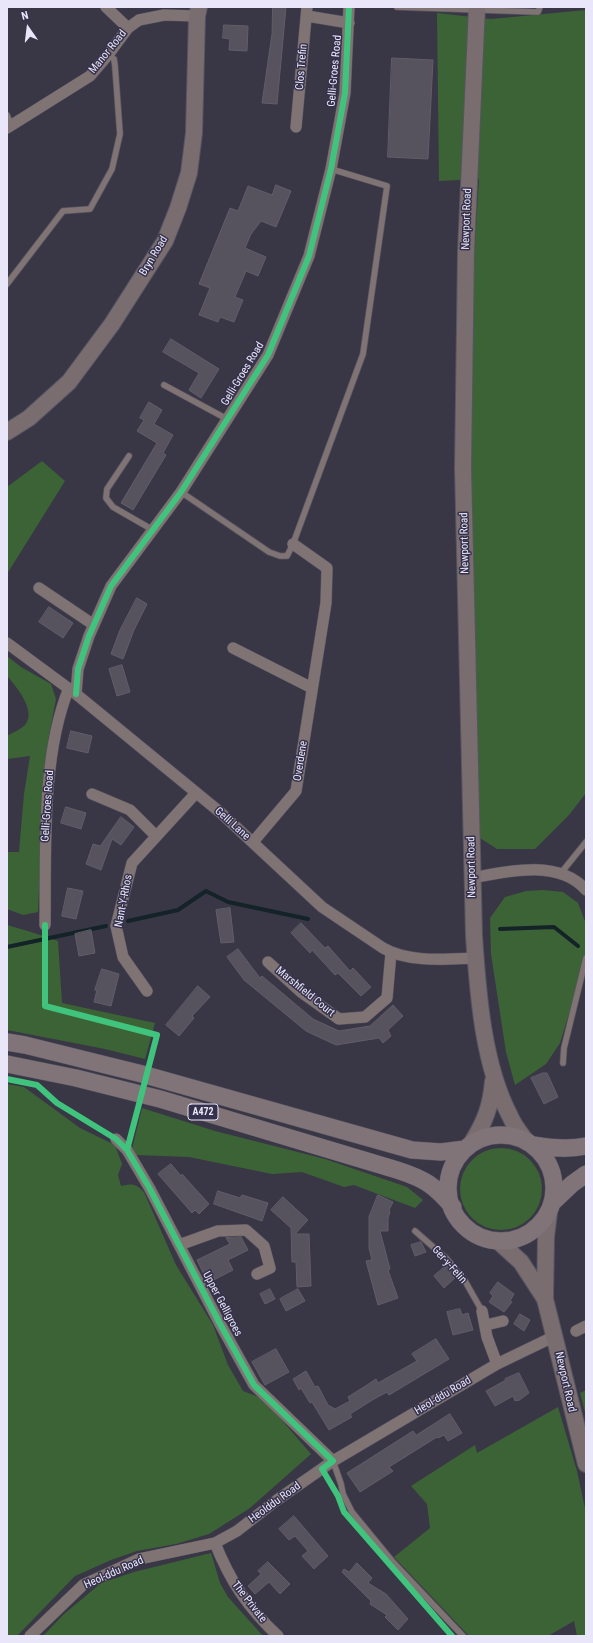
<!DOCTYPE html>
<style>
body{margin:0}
#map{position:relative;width:593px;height:1643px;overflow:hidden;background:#393746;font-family:"Roboto Condensed",sans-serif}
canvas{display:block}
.frame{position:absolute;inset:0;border:8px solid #e8e6f8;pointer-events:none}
.north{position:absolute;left:8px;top:8px;width:40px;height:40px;-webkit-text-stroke:3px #35314c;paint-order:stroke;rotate:346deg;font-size:11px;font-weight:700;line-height:16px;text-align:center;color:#e8e6f8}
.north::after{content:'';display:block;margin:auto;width:14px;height:18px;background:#e8e6f8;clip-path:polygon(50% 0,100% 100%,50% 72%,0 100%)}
</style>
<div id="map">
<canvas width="593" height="1643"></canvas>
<div class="frame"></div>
<div class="north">N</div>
</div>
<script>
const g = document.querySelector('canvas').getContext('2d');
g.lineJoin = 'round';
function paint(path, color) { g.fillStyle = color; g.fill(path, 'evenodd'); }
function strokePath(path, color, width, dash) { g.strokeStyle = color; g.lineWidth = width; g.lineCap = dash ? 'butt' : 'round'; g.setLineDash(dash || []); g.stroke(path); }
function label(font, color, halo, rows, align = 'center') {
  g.font = font + ' "Roboto Condensed",sans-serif'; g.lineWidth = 3; g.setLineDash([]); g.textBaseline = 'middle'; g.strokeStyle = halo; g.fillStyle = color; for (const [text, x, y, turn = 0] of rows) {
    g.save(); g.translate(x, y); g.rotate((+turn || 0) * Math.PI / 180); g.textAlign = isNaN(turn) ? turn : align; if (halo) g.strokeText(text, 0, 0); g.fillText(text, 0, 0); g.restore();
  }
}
const green = new Path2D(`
 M586,10v783l-17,22 -34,34h-38l-17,-11 -3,-33 -9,-356 3,-141 8,-129 -40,2 -2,-168 54,6z
 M42,461l23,20 -58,93v-87z
 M7,656l14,11 30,17 5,15 -8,42 -6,82 -4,89 -15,3 -16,-6v-57h12l5,-58 6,-38 -23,3v-23c5,-3 14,-7 18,-11 12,-14 -9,-39 -18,-49z
 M543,890l20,2 15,11 8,21v35l-26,84 -14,21 -31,21 -9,-33 -15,-98 -1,-36 15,-21 21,-6z
 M7,925l24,7 27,9 4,62 93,20 -10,36 -40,-10 -98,-19z
 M7,1084l17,3 56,41 35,17 7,19 -4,11 3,11c12,-3 15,-2 23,6l32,73 37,60 15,40 15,26 16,6 15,14 37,43 -61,54 -41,26 -33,10 -39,7 -26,9 -36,16 -58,60h-10z
 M142,1108l73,23 110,28 82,28 16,13 -8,8 -61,-23 -10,2 -42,-15 -30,2 -83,-17 -53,-2 -4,-6z
 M460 1189a41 41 0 1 1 82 0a41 41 0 1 1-82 0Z
 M586,1390v26l-6,-23z
 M558,1407l19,64 9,42v123h-9l-3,-15 -26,15h-79l-75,-79 36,-29 -3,-24 -16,-18 64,-41 2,8z
 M211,1553l9,30 8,14 35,39h-220l20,-21 38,-32 33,-11z`);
const stream = new Path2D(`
 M128,921l50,-11 28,-19 22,11 80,17
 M500,929l54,-2 24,19
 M7,947l99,-21`);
const building = new Path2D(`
 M273,7h13l-9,97 -15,-1 10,-69z
 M224,25l24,1 -1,25 -18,-1 1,-11 -7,-1z
 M392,58l41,2 -5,99 -40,-2z
 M276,185l15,6 -15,36 -15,-6 -10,13 -6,14 21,9 -8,19 -12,-5 -11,26 8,3 -9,22 -14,-5 -2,5 -19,-7 11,-27 -11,-4 31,-76 8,3 10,-25 24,9z
 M171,339l48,30 -18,29 -12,-8 10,-17 -36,-21z
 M149,402l13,8 -8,14 19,11 -10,18 3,2 -33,55 -12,-7 36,-60 -20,-12 7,-11 -4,-2z
 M137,598l10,6 -13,26 -11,29 -12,-5 9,-24z
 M49,607l24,16 -10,15 -24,-16z
 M122,665l8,27 -13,4 -8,-27z
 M71,731l21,5 -4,17 -21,-5z
 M66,807l20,6 -5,16 -20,-6z
 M121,817l13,10 -13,18 -9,-6 -11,31 -15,-6 7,-20 7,2z
 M68,888l15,3 -7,28 -14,-3z
 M230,908l4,34 -13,1 -5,-33z
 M301,923l24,25 3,-2 22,25 3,-3 18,19 -10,9 -23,-23 -3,2 -23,-25 -2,3 -19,-20z
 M91,930l4,23 -16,3 -4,-22z
 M238,949l22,29 2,-2 51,43 26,12 31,-5 23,-21 10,11 -15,14 3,6 -8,7 -4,-5 -43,7 -30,-14 -62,-51 -17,-23z
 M102,969l17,5 -8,32 -17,-4 3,-12h-2z
 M198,986l12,11 -18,19 2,2 -15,18 -13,-11z
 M543,1073h4l11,24 -14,7 -13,-26z
 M171,1164l10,12 1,-2 27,30 -10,10 -4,-4 -3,3 -34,-39z
 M218,1191l22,7 2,-3 26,8 -6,18 -48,-17z
 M378,1195l15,7 -4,8 1,2 -2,6v13h-8l10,38 -2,1 10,28 -20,7 -12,-44 6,-1 -3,-12v-31z
 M283,1197l25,23 -13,14h14l2,52 -14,1 -1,-25h-4l-1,-34 -20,-18z
 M241,1237l7,13 -20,10 5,10 -25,13 -11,-23 33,-16 -4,-6z
 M421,1242l5,10 -11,4 -4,-11z
 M447,1265l9,12 -12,11 -10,-12z
 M498,1282l16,12 -4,7 2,1 -8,10 -15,-10 4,-6 -3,-3z
 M270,1289l5,10 -10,5 -5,-10z
 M298,1289l7,12 -19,10 -6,-12z
 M460,1309l2,6 6,-2 5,17 -20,5 -6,-23z
 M520,1314l10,6 -6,11 -10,-7z
 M436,1339l13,20 -60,36 -2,-3 -13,7 -24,15 2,3 -23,13 -17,-28 -2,1 -9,-15 -2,2 -6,-11 13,-8 9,16 3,-1 10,19 7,4 15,-8 -2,-4 19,-12 9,-6 2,4 39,-22 -5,-7z
 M276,1349l13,23 -24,13 -13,-23z
 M519,1373l10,20 -11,8 -1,-1 -2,1 -2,-5 -18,10 -9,-15 20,-11 -1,-1z
 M450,1414l12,19 -14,8 -4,-6 -6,3 -1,-1 -48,30 4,4 -33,21 -13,-19 66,-42 3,4z
 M294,1516l34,40 -14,13 -12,-13 6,-5 -13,-15 -6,4 -10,-11z
 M268,1562l22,22 -10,10 -11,-12 -14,12 -7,-8 13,-12 -3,-3z
 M357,1563l15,15 -4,5 18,11 22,25 -10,11 -13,-13 2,-2 -17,-11 1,-3 -29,-29 2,-3 5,3z`);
const lane = new Path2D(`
 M397,7l141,5 2,-5
 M7,115l4,10
 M7,284l56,-73 27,-2 22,-40 8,-35 -5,-68 -1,-7 -6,-4
 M164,385l63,34
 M129,456l-22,33 -1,9 7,9 40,23
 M181,492l88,60 11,4h7l6,-12 70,-190 24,-168 -56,-17
 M561,873l25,-31
 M563,1063l1,-15 22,-90
 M415,1231l32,28 18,22 17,30
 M333,1461l8,23 2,10 9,18 41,50 70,74`);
const street = new Path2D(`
 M106,7l22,21
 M307,16l42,7
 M296,127l11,-120
 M7,128l83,-52 18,-21 20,-27 11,-8 25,-5 33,1
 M39,588l55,37
 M7,643l69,51 145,119 101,94 61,41c26,15 63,11 92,10
 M233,648l79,40
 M76,694l2,-25 11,-33 22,-50 70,-94 87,-137 41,-99 22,-87 14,-76 4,-86
 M92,794l38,16 26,26
 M253,842l43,-51 30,-188 1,-35 -34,-24
 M472,878c36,-7 87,-19 114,12
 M45,925c1,-73 -4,-169 24,-237
 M268,962l33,30 38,27 26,-2 22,-19 4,-45
 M147,991l-24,-34 -7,-31 16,-63 64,-70
 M116,1139l11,11 23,39 69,133 35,63 79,76
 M179,1245l39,-14 28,-1 18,16 6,22 -13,6
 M482,1311l5,26 10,27
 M486,1325l17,-4
 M576,1331l10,-5
 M215,1543c15,38 33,65 63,93
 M30,1636l53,-51 56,-26 76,-16 22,-12 40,-31 56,-39 164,-97 58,-28`);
const secondary = new Path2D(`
 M477,7l-11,244 -3,217 11,468c4,58 9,129 36,180 4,10 11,18 17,26
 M7,432l22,-14 40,-36 43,-58 53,-83 13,-33 11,-35 5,-40 3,-117 2,-9
 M471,1144c14,-22 20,-38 22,-63
 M549,1213l-3,24 -1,62 41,165
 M498,1241l23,21 24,37`);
const primary = new Path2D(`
 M7,1042l18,3 117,29 270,76 29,2 24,-3
 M7,1064l69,14 84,21 237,71c28,9 37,15 56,37
 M448 1188a53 53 0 1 1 106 0a53 53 0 1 1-106 0Z
 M533,1145c18,3 35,5 53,1
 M553,1202l19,-18 14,-10`);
const cycleway = new Path2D(`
 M76,694l2,-25 11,-33 22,-50 70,-94 87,-137 41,-99 22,-87 14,-76 4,-86
 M45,925v81l112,29 -30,115
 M7,1079l30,6 20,18 59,36 11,11 23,39 69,133 35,63 79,76 -11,8 16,27 6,16 108,124`);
const shields = [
 [203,1112,30]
];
const shieldNames = [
 ["A472",203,1112]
];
const streetNames = [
 ["Manor Road",108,52,-51],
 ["Clos Trefin",302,67,-85],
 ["Gelli-Groes Road",335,71,-85],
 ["Newport Road",467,219,-88],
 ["Bryn Road",154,256,-59],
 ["Gelli-Groes Road",243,374,-59],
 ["Newport Road",465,543,-91],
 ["Overdene",301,761,-81],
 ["Gelli-Groes Road",48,806,-86],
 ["Gelli Lane",232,824,42],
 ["Newport Road",472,867,-91],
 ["Nant-Y-Rhos",124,901,-79],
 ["Marshfield Court",305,992,39],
 ["Ger-y-Felin",449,1265,48],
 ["Upper Gelligroes",222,1304,62],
 ["Newport Road",565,1382,77],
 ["Heol-ddu Road",443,1396,-31],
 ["Heolddu Road",275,1503,-36],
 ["Heol-ddu Road",114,1573,-24],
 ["The Private",249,1602,52]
];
paint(green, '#3c6335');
strokePath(stream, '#132328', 4);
paint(building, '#56525e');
strokePath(building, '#625d69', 1);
strokePath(lane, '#565561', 7);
strokePath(street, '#565561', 12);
strokePath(secondary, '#565561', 18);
strokePath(primary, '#565561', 18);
strokePath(lane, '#807374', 5.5);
strokePath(street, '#807374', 11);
strokePath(secondary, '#7a6d70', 16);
strokePath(primary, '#807479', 17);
strokePath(cycleway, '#40c37c', 6);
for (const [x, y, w] of shields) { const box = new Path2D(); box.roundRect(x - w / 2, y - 8, w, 16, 3); g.fillStyle = '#35314c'; g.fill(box); strokePath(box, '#e8e6f8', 1); }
label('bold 10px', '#e8e6f8', null, shieldNames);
label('11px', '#e8e6f8', '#35314c', streetNames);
</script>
